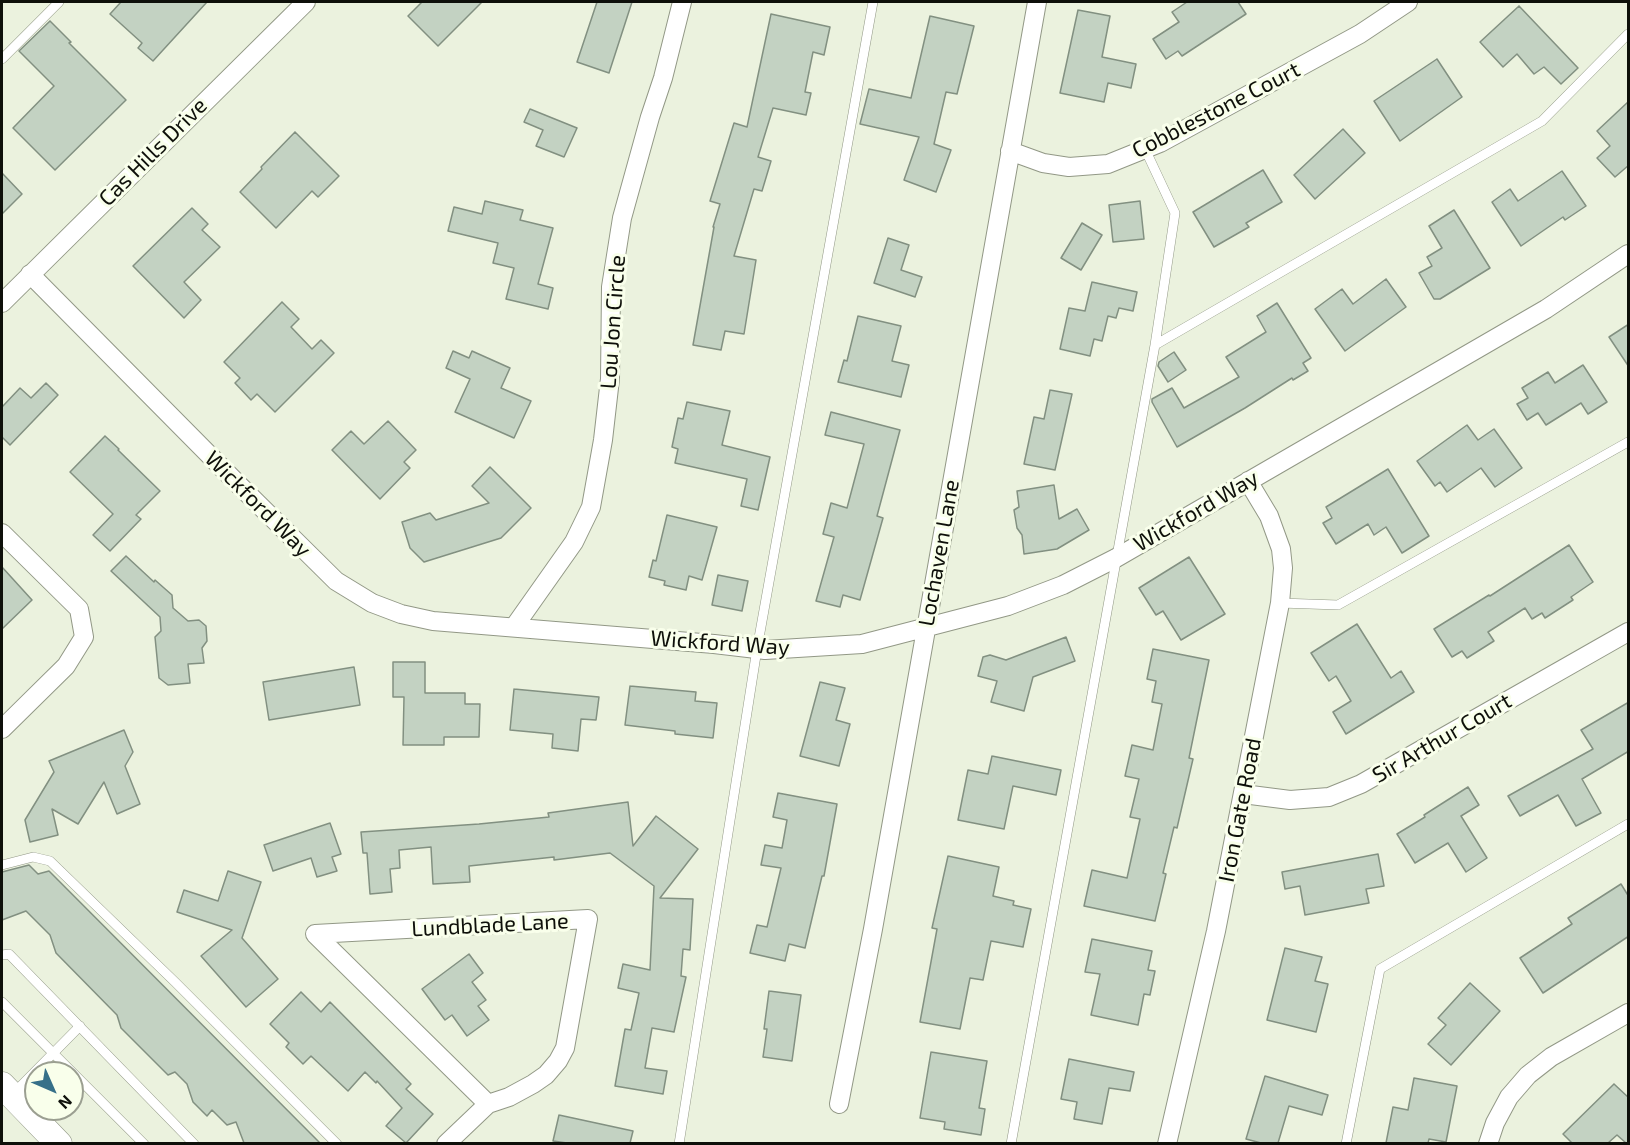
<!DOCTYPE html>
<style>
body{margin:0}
#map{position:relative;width:1630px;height:1145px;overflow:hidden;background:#ebf2de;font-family:"Exo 2",sans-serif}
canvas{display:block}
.frame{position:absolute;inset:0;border:3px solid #0e100a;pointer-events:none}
.north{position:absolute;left:24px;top:1061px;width:60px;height:60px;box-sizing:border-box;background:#f9ffeb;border:2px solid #9b9f91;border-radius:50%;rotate:135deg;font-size:16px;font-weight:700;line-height:24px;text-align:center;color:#0e100a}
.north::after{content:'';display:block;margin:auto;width:21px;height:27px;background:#367089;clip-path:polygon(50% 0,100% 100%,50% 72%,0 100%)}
</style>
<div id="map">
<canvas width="1630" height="1145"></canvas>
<div class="frame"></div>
<div class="north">N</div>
</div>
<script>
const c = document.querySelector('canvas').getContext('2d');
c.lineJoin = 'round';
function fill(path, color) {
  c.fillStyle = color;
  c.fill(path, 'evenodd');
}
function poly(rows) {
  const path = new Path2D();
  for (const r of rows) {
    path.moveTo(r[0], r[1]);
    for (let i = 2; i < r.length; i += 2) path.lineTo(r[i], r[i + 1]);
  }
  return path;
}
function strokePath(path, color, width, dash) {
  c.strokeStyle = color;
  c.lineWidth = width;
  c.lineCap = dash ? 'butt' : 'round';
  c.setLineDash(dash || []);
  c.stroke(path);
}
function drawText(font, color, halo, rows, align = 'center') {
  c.font = font + ' "Exo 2",sans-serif';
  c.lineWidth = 6;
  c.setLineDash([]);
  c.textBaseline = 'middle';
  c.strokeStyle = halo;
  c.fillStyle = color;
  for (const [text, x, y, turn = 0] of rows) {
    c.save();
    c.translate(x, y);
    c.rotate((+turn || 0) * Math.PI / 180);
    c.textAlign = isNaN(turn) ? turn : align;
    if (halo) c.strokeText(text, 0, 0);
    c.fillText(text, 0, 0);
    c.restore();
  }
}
const building = poly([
 [121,2,207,2,153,61,138,48,142,43,110,14,121,2],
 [422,2,482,2,438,46,408,16,422,2],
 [597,2,632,2,609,73,577,62,597,2],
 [1187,2,1238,2,1246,14,1182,56,1178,51,1166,59,1153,39,1179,22,1172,12,1187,2],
 [1519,6,1578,68,1561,84,1544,67,1534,74,1517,54,1503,67,1480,42,1519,6],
 [1078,10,1110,16,1102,57,1136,64,1131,88,1108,83,1104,102,1060,93,1078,10],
 [771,14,830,27,824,55,813,52,805,92,811,93,806,115,773,108,758,157,771,161,762,191,754,189,734,256,756,260,744,334,725,331,721,350,693,345,714,227,713,227,720,204,710,201,734,123,747,127,771,14],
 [930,16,974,26,957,94,946,92,934,144,951,150,936,192,904,180,919,137,860,124,869,89,911,98,930,16],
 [50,21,71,42,69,43,126,100,55,170,13,128,54,86,19,51,50,21],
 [1437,59,1462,97,1400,141,1374,101,1437,59],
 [1629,101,1629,165,1615,177,1597,158,1610,146,1597,131,1629,101],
 [530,109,577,128,564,157,536,146,543,130,524,122,530,109],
 [1343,129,1365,153,1315,199,1294,175,1343,129],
 [295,132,339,176,318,197,312,191,276,228,240,192,262,169,261,167,295,132],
 [1263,170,1282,202,1246,223,1249,227,1214,247,1193,212,1263,170],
 [1562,171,1586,206,1565,220,1563,217,1521,246,1492,202,1510,189,1518,201,1562,171],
 [2,173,22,194,2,214,2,173],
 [485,201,523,210,520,220,553,228,538,284,553,288,548,309,506,299,514,268,493,263,498,243,448,231,454,207,482,214,485,201],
 [1140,201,1144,239,1113,242,1109,205,1140,201],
 [192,208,208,224,202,230,220,247,184,282,201,300,184,318,133,266,192,208],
 [1454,210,1490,268,1440,299,1434,299,1419,273,1432,266,1427,257,1442,248,1429,226,1454,210],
 [1082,223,1102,235,1081,270,1061,258,1082,223],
 [888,238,909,245,901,270,922,277,915,297,874,283,888,238],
 [1386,279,1406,307,1345,351,1315,309,1342,289,1353,304,1386,279],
 [1092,282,1137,292,1133,311,1119,308,1116,318,1108,316,1102,341,1094,339,1090,356,1060,349,1069,308,1085,311,1092,282],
 [282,302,299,319,291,327,312,349,321,340,334,353,275,412,257,394,251,400,235,383,240,378,224,362,282,302],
 [1277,303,1311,358,1303,363,1308,371,1293,380,1292,378,1245,408,1177,447,1152,402,1152,399,1172,388,1184,408,1239,377,1226,357,1266,332,1257,316,1277,303],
 [858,316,901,326,892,361,909,365,901,397,838,382,844,360,847,361,858,316],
 [1629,324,1629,367,1609,337,1629,324],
 [453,351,469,358,472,351,510,368,501,388,531,401,514,438,455,412,470,379,446,368,453,351],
 [1174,352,1186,370,1168,382,1158,366,1159,362,1174,352],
 [1583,365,1607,402,1588,414,1581,403,1546,425,1538,413,1527,420,1517,404,1528,398,1522,388,1548,372,1555,383,1583,365],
 [46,383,58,395,10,445,2,437,2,407,20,388,31,398,46,383],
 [1050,390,1072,394,1055,470,1024,464,1034,417,1044,419,1050,390],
 [687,402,730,411,722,445,770,457,758,510,741,506,747,479,675,463,678,449,672,447,678,418,683,419,687,402],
 [831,412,900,430,877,516,883,518,860,600,843,595,840,607,816,601,834,537,823,534,831,503,847,508,864,444,825,435,831,412],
 [388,421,416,450,404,462,410,468,380,499,332,450,351,431,364,444,388,421],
 [1467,425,1478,440,1494,429,1522,468,1495,487,1481,468,1447,492,1440,482,1435,486,1417,461,1467,425],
 [105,436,119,449,118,450,160,491,136,515,141,519,110,551,93,535,113,514,70,472,105,436],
 [490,467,531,508,501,538,424,562,410,548,402,522,430,513,436,520,489,503,472,486,490,467],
 [1388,469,1429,536,1402,553,1386,527,1374,535,1368,524,1336,544,1323,523,1332,518,1326,507,1388,469],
 [1054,485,1059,519,1077,509,1089,530,1057,549,1024,554,1022,535,1017,528,1014,510,1019,507,1017,491,1054,485],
 [667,515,717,527,702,580,689,576,686,590,664,585,665,581,649,577,653,560,656,561,667,515],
 [1569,545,1593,582,1571,597,1573,600,1545,618,1542,613,1532,619,1525,608,1488,632,1494,641,1467,658,1462,651,1452,657,1434,629,1489,595,1490,596,1569,545],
 [126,556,154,582,155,580,172,595,173,608,188,621,199,620,206,626,207,641,202,648,204,663,188,664,190,683,168,685,159,678,155,637,161,631,160,617,111,571,126,556],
 [1189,557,1225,614,1181,640,1163,611,1156,615,1139,588,1189,557],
 [2,567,32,600,2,629,2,567],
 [718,575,748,581,742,611,712,605,718,575],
 [1357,624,1391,678,1401,671,1414,692,1346,734,1333,712,1351,701,1336,676,1329,681,1311,653,1357,624],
 [1066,637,1075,661,1033,677,1024,711,991,702,997,681,978,676,983,657,990,655,1006,660,1066,637],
 [1153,649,1209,660,1189,758,1193,759,1177,828,1174,827,1163,873,1166,874,1155,921,1084,906,1092,870,1127,878,1140,819,1130,817,1139,779,1125,776,1132,745,1153,750,1162,704,1152,702,1156,681,1147,679,1153,649],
 [393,662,425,662,425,693,465,693,465,704,480,704,479,737,444,737,444,745,403,745,404,697,393,697,393,662],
 [354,667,360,705,269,720,263,682,354,667],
 [820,682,845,688,836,720,850,724,839,766,800,756,820,682],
 [630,686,696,692,695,701,717,703,713,738,675,734,675,731,625,725,630,686],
 [514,689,599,697,596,720,581,719,578,751,552,748,553,734,510,730,514,689],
 [1629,702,1629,751,1582,779,1601,813,1576,826,1558,795,1520,816,1508,796,1593,749,1581,730,1629,702],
 [124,730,133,752,125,766,140,804,117,814,104,782,78,824,52,809,58,835,30,842,25,820,54,772,49,761,124,730],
 [992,756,1061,770,1056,795,1013,786,1004,829,958,820,968,770,988,774,992,756],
 [1468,787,1479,805,1461,816,1487,858,1466,872,1448,843,1415,863,1397,834,1425,817,1424,815,1468,787],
 [778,793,837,804,824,876,822,876,805,948,789,944,785,961,750,953,757,925,767,927,781,868,761,865,765,845,782,848,787,820,773,817,778,793],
 [628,802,633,846,656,816,698,849,660,898,693,899,690,950,683,949,681,976,686,977,674,1032,652,1028,645,1068,667,1071,663,1094,615,1086,625,1029,631,1030,639,993,618,988,623,964,650,970,654,886,610,853,554,860,554,857,469,866,470,882,433,884,431,847,399,850,400,868,390,869,392,892,370,894,367,853,363,853,361,832,479,824,549,817,548,813,628,802],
 [330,823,341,854,332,857,337,871,317,877,311,858,273,871,264,845,330,823],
 [1378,854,1384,886,1366,889,1369,903,1305,915,1300,886,1285,889,1282,872,1378,854],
 [948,856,999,867,993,896,1014,901,1013,905,1031,909,1023,947,991,941,983,980,970,978,960,1029,920,1022,937,929,932,928,948,856],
 [29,865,38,874,49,871,320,1143,244,1143,236,1122,227,1125,212,1110,207,1116,193,1102,187,1084,175,1072,168,1075,121,1028,117,1015,56,953,50,935,26,911,2,920,2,872,29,865],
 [228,871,261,882,242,938,278,979,246,1007,201,956,232,930,177,912,184,890,218,901,228,871],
 [1621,884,1629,897,1629,936,1543,993,1520,958,1572,924,1568,918,1621,884],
 [1092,939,1152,951,1148,970,1155,971,1150,995,1144,994,1138,1025,1091,1015,1100,974,1085,972,1092,939],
 [1285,948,1322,957,1315,981,1328,984,1316,1032,1267,1020,1285,948],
 [469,954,483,973,472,982,486,1000,478,1006,489,1020,467,1036,452,1015,445,1020,422,989,469,954],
 [1470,983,1500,1011,1451,1065,1428,1044,1446,1025,1438,1018,1470,983],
 [769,991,801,995,792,1061,763,1057,767,1029,764,1029,769,991],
 [301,992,321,1012,330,1002,411,1084,406,1089,433,1114,406,1143,386,1126,402,1108,377,1081,376,1083,365,1072,348,1091,311,1056,303,1064,286,1047,289,1043,270,1024,301,992],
 [931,1052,987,1061,979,1108,985,1109,981,1135,944,1129,945,1122,920,1118,931,1052],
 [1069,1059,1134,1072,1130,1091,1109,1088,1102,1124,1074,1119,1077,1102,1061,1099,1069,1059],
 [1265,1076,1328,1095,1322,1115,1289,1106,1278,1143,1261,1143,1246,1139,1265,1076],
 [1414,1078,1457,1086,1446,1142,1429,1139,1428,1143,1386,1143,1393,1107,1408,1110,1414,1078],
 [1614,1084,1629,1098,1629,1143,1626,1143,1617,1135,1608,1143,1572,1143,1563,1134,1614,1084],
 [559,1115,633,1131,630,1143,567,1143,553,1141,559,1115]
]);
const lane = poly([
 [2,59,59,2],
 [1155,345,1542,121,1628,34],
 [1280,603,1338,605,1628,442],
 [2,865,33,857,50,861,175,982,337,1144],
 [2,955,9,954,194,1144],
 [2,1002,144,1144],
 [12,1095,80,1026],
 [679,1144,757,649,873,2],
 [1011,1144,1155,345,1175,213,1145,149],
 [1346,1144,1380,969,1628,824]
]);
const street = poly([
 [1010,151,1043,163,1069,167,1108,164,1160,143,1360,34,1408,2],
 [30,274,240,486,336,581,372,603,401,614,433,621,714,644,765,650,862,644,1008,606,1063,585,1116,558,1546,309,1628,254],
 [2,303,306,2],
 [2,533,79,609,84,637,66,666,2,729],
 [514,627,574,542,591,507,603,440,610,379,611,287,622,218,650,117,663,78,682,2],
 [1243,794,1290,800,1329,797,1361,784,1628,632],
 [588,919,565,1048,558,1061,546,1075,533,1084,509,1097,488,1104,315,934,588,919],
 [839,1104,873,929,1037,2],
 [446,1144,488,1104],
 [1167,1144,1216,931,1280,603,1283,568,1281,549,1269,516,1248,481],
 [1488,1144,1495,1123,1509,1097,1528,1075,1551,1057,1628,1013]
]);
const secondary = poly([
 [2,1085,59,1144]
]);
const streetNames = [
 ["Cobblestone Court",1216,110,-27],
 ["Cas Hills Drive",153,152,-45],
 ["Lou Jon Circle",613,322,-86],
 ["Wickford Way",258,504,45],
 ["Wickford Way",1196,511,-30],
 ["Lochaven Lane",939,553,-80],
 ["Wickford Way",720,643,4],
 ["Sir Arthur Court",1442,738,-30],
 ["Iron Gate Road",1240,810,-79],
 ["Lundblade Lane",490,925,-3]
];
fill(building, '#c3d2c2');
strokePath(building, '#829081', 1.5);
strokePath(lane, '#929886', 10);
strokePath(street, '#929886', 20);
strokePath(secondary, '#929886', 27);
strokePath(lane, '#fff', 9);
strokePath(street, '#fff', 18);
strokePath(secondary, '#fff', 26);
drawText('22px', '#0e100a', '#f9ffeb', streetNames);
</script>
